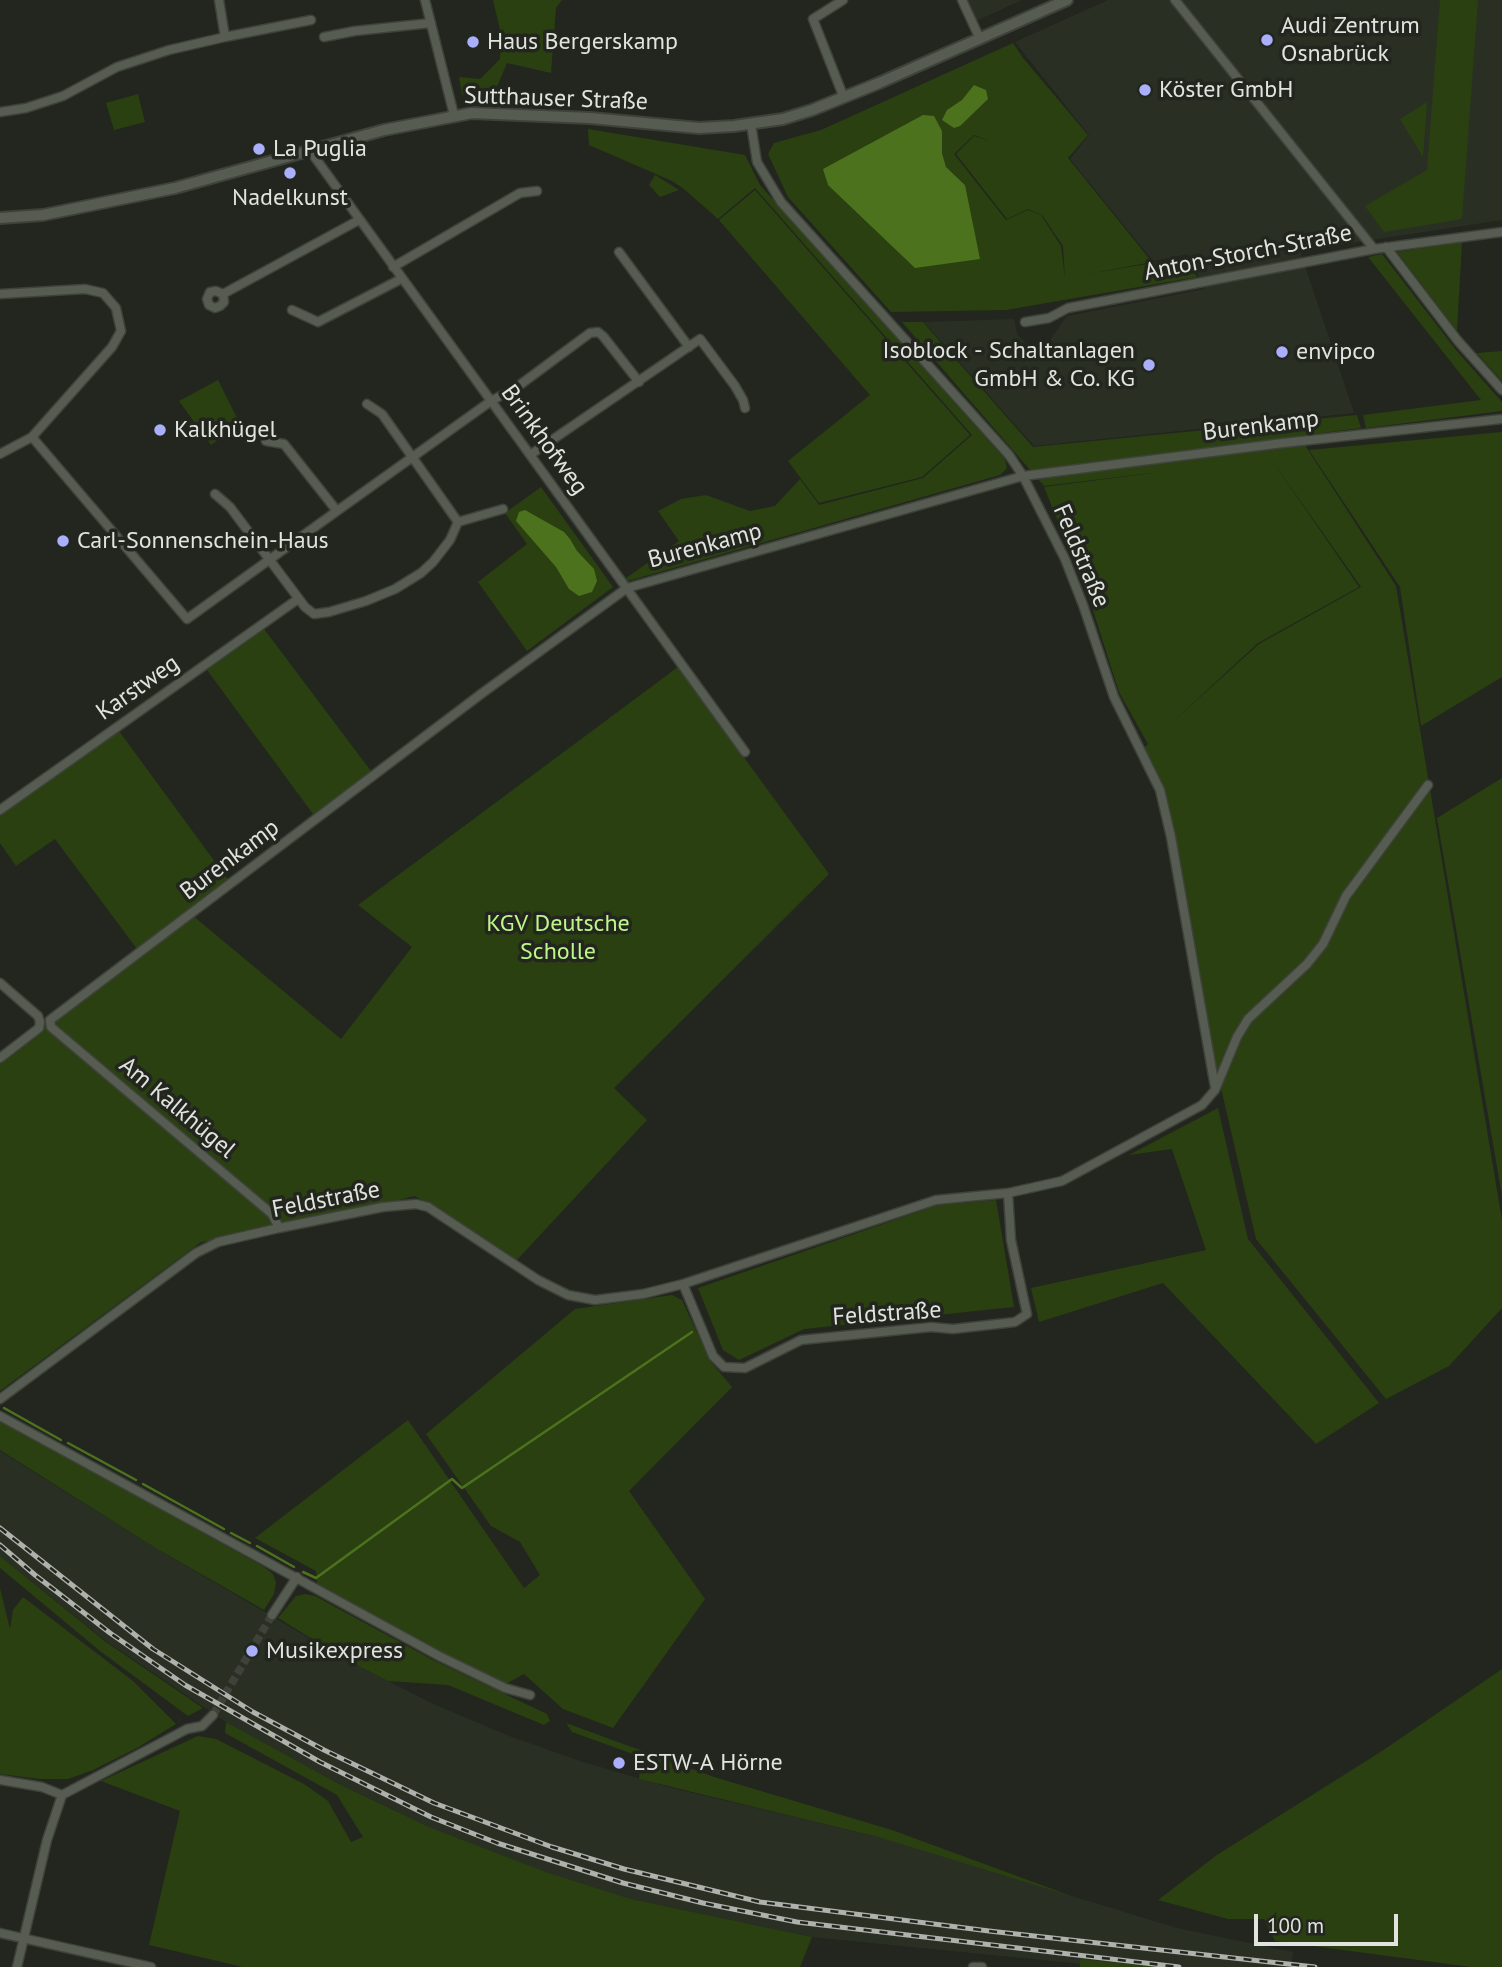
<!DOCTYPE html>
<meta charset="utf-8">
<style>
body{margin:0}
#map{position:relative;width:1502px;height:1967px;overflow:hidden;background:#22261e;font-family:"PT Sans",sans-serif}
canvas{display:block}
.scale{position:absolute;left:1254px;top:1914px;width:144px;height:32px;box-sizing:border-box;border:4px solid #e1e4de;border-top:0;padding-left:9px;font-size:21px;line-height:24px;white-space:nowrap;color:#e1e4de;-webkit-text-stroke:5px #22261e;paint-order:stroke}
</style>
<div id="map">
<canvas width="1502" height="1967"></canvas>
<div class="scale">100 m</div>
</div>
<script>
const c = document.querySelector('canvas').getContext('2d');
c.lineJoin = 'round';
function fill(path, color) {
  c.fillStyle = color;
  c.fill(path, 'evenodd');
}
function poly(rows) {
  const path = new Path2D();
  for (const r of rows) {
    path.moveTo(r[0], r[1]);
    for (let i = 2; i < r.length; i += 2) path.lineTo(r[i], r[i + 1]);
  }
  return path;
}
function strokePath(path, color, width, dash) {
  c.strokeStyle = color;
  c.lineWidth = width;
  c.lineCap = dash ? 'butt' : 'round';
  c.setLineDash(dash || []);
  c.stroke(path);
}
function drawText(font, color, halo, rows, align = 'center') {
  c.font = font + ' "PT Sans",sans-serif';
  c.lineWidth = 7;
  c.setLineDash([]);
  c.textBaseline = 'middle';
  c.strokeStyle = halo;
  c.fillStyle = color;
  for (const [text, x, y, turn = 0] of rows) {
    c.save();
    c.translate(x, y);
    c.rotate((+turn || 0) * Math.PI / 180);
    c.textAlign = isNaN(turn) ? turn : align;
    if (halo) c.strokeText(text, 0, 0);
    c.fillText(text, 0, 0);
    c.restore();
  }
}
const built = poly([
 [965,0,1022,0,976,21],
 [1108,0,1502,0,1502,220,1300,251,1354,413,1034,446,924,322,1014,319,1017,334,1028,346,1048,343,1067,316,1205,289,1188,254,1153,261,1070,159,1089,135,1015,42],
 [0,1451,154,1547,345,1659,433,1704,509,1736,580,1761,668,1787,878,1837,1177,1928,1293,1952,1291,1967,1112,1967,812,1937,631,1899,546,1872,429,1827,341,1785,226,1722,106,1641,0,1556]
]);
const green = poly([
 [493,0,562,0,556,8,551,73,507,63,491,101,462,95,459,77,480,79,500,59,501,34],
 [1440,0,1478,0,1462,219,1384,232,1365,206,1427,170],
 [1013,43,1023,58,1088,135,1068,158,1152,262,1088,274,1188,257,1197,277,1006,310,891,312,788,197,768,154,774,143,821,130],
 [942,131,942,153,946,167,965,185,828,185,824,169],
 [974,135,990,141,974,136,956,154,1007,219,1028,209,1042,215,1063,246,1065,278,1061,246,1041,215,1028,210,1006,220,954,154],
 [138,94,145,122,114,130,106,103],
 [1427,102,1423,157,1400,119],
 [588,129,745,155,760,185,1005,459,1007,468,1000,475,628,581,626,578,679,541,658,511,681,499,706,495,750,511,775,506,800,479,819,505,923,478,972,435,755,188,718,219,684,189,672,181,589,145],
 [655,175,679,190,660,197,649,185],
 [755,190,970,435,922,477,819,503,788,461,870,395,719,220],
 [1462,242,1457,331,1397,252],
 [1382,254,1456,350,1502,402,1502,411,1366,428,1363,415,1481,400,1368,257],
 [902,322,923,322,1033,447,1357,415,1361,428,1299,436,1396,586,1502,1220,1502,1308,1449,1366,1386,1399,1256,1239,1217,1071,1160,799,1141,751,1148,744,1119,692,1090,601,1044,487,1160,472,1044,486],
 [1271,459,1361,587,1259,644,1167,727,1258,643,1359,587],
 [1502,351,1502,381,1477,353],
 [218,380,240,424,211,445,179,401],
 [1502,432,1502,677,1421,726,1400,587,1309,450],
 [541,487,613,587,527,651,478,582,527,544,505,513],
 [264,629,374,775,192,915,341,1039,412,947,358,905,678,667,829,874,614,1088,647,1120,516,1261,415,1196,263,1232,201,1242,0,1391,0,1058,137,949,55,839,16,866,0,843,0,815,119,731,229,881,313,814,207,670],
 [1502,778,1502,1196,1437,818],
 [1218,1108,1248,1239,1379,1403,1316,1444,1163,1283,1039,1322,1031,1288,1206,1250,1172,1149,1129,1155],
 [996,1200,1014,1307,804,1329,739,1360,723,1350,698,1288,938,1205],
 [672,1295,682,1300,710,1361,732,1387,629,1491,705,1599,613,1728,563,1709,524,1674,506,1684,440,1653,317,1584,316,1571,255,1538,408,1420,524,1588,540,1575,520,1542,491,1526,426,1434,575,1309],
 [0,1420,264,1567,273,1574,276,1582,274,1594,264,1610,154,1547,0,1450],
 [0,1556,106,1642,203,1708,188,1716,100,1651,0,1568],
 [0,1588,10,1629,13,1610,23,1597,133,1681,176,1724,137,1748,93,1770,68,1779,40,1779,0,1774],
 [305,1594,315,1596,435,1661,547,1714,550,1721,544,1725,448,1685,388,1681,345,1659,278,1618,296,1596],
 [1502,1669,1502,1967,1471,1967,1275,1941,1264,1919,1228,1919,1158,1900,1217,1855,1382,1751],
 [226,1722,341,1785,429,1827,546,1872,631,1899,812,1937,800,1967,243,1967,149,1945,180,1811,101,1781,198,1736,216,1739,304,1784,328,1801,351,1842,363,1837,337,1795,225,1733],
 [566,1723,714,1777,892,1830,1074,1897,878,1837,639,1779,641,1757,572,1732],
 [1080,1959,1156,1967,1080,1967]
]);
const water = poly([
 [974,85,986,90,988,99,960,126,954,128,942,120,947,110,962,100],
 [923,115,934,116,942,131,942,153,946,167,965,185,980,259,915,268,828,185,823,169],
 [525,510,564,532,570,539,577,551,594,569,597,581,592,592,579,596,569,589,556,567,516,521,519,512]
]);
const stream = poly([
 [4,1408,61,1440],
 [68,1443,136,1480],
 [143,1484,224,1529],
 [231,1533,250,1543],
 [257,1546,294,1567],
 [303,1572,316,1578,452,1479,462,1488,692,1332]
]);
const minorTunnel = poly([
 [213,1715,272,1615]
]);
const minor = poly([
 [425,0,454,115],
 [843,0,813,19,844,98],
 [962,0,980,39],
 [1175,0,1374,249],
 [225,37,311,20],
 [324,37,355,31,431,23],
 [0,112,26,108,63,96,117,67,169,50,225,37,219,0],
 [751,124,757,162,781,202,1009,455,1023,476,1065,559,1083,605,1114,697,1160,790,1171,837,1215,1087],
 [311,152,745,752],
 [1386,247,1458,341,1502,390],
 [619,252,689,347],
 [393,267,520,193,537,191],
 [0,294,85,289,103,293,116,308,121,331,112,347,32,437,0,454],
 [223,294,224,302,220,306,215,308,209,305,207,299,210,292,216,291,223,294,359,220],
 [292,310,318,322,401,279],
 [1025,322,1049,318,1068,308,1374,249,1502,232],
 [367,404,382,414,458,522],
 [32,437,187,619,337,511,284,444,266,441],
 [530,455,700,339,735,386,743,400,745,408],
 [215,494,230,507,305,607,314,614,329,612,366,601,395,589,421,573,433,562,450,540,458,522,503,509],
 [337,511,491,401,517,387,590,333,598,332,603,336,639,382],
 [0,810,298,599],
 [0,983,38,1016,40,1022,39,1028,0,1058],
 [279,1228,272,1214,51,1027,50,1020,481,694,627,588,1023,476,1283,443,1502,419],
 [683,1284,713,1356,724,1367,745,1368,801,1340,931,1327,953,1329,1015,1322,1027,1314,1011,1240,1008,1193],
 [0,1399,196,1253,218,1242,279,1228,383,1207,416,1204,428,1207,538,1280,568,1295,595,1300,643,1294,683,1284,936,1200,1008,1193,1062,1181,1202,1105,1215,1090,1237,1037,1248,1019,1307,964,1323,944,1346,896,1428,785],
 [0,1416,439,1656,505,1688,530,1695],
 [272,1615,297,1577],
 [0,1780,42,1787,62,1795,187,1729,202,1726,213,1715],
 [0,1933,151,1967],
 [17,1967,47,1840,62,1795],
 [973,1967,982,1967]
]);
const tertiary = poly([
 [0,218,43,215,175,188,384,130,472,113,590,118,699,128,734,126,783,119,812,110,879,83,1067,0]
]);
const rail = poly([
 [0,1528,153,1649,253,1712,324,1750,434,1803,552,1847,624,1869,760,1902,989,1931,1315,1967],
 [0,1545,35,1575,110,1633,185,1685,320,1762,431,1817,497,1843,623,1883,703,1903,797,1922,1179,1967]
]);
const markers = [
 [1267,40,7,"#aaaffb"],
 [473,42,7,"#aaaffb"],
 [1145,90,7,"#aaaffb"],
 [259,149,7,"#aaaffb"],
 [290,173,7,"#aaaffb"],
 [1282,352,7,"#aaaffb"],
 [1149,365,7,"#aaaffb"],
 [160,430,7,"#aaaffb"],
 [63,541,7,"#aaaffb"],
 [252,1651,7,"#aaaffb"],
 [619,1763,7,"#aaaffb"]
];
const poiNames = [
 ["Audi Zentrum",1281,26],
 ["Osnabrück",1281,54],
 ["Haus Bergerskamp",487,42],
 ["Köster GmbH",1159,90],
 ["La Puglia",273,149],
 ["Nadelkunst",290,198,"center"],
 ["Isoblock - Schaltanlagen",1135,351,"right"],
 ["GmbH & Co. KG",1135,379,"right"],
 ["envipco",1296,352],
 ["Kalkhügel",174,430],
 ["Carl-Sonnenschein-Haus",77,541],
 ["Musikexpress",266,1651],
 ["ESTW-A Hörne",633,1763]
];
const streetNames = [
 ["Sutthauser Straße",556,99,2],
 ["Anton-Storch-Straße",1248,253,-11],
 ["Burenkamp",1261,426,-7],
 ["Brinkhofweg",544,440,54],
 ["Burenkamp",705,546,-15],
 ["Feldstraße",1081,556,67],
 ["Karstweg",138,688,-35],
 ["Burenkamp",230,860,-37],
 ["Am Kalkhügel",177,1108,40],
 ["Feldstraße",326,1200,-11],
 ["Feldstraße",887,1314,-4]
];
const parkNames = [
 ["KGV Deutsche",558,924],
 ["Scholle",558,952]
];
fill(built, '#293023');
fill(green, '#2a4011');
fill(water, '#4d721e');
strokePath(stream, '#4d721e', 2.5);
strokePath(minorTunnel, '#3f423b', 8, [8, 4]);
strokePath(minor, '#3e423b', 11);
strokePath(tertiary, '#3e423b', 14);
strokePath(minor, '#575c52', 8);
strokePath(tertiary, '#575c52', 10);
strokePath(rail, '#afb2ac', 5);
strokePath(rail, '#22261e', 2.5, [8]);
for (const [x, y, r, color] of markers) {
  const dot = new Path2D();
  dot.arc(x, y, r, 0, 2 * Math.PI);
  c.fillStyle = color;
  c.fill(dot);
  strokePath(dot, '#22261e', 2.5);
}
drawText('24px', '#e1e4de', '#22261e', poiNames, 'left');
drawText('24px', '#e1e4de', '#22261e', streetNames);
drawText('24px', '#bff688', '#22261e', parkNames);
</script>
